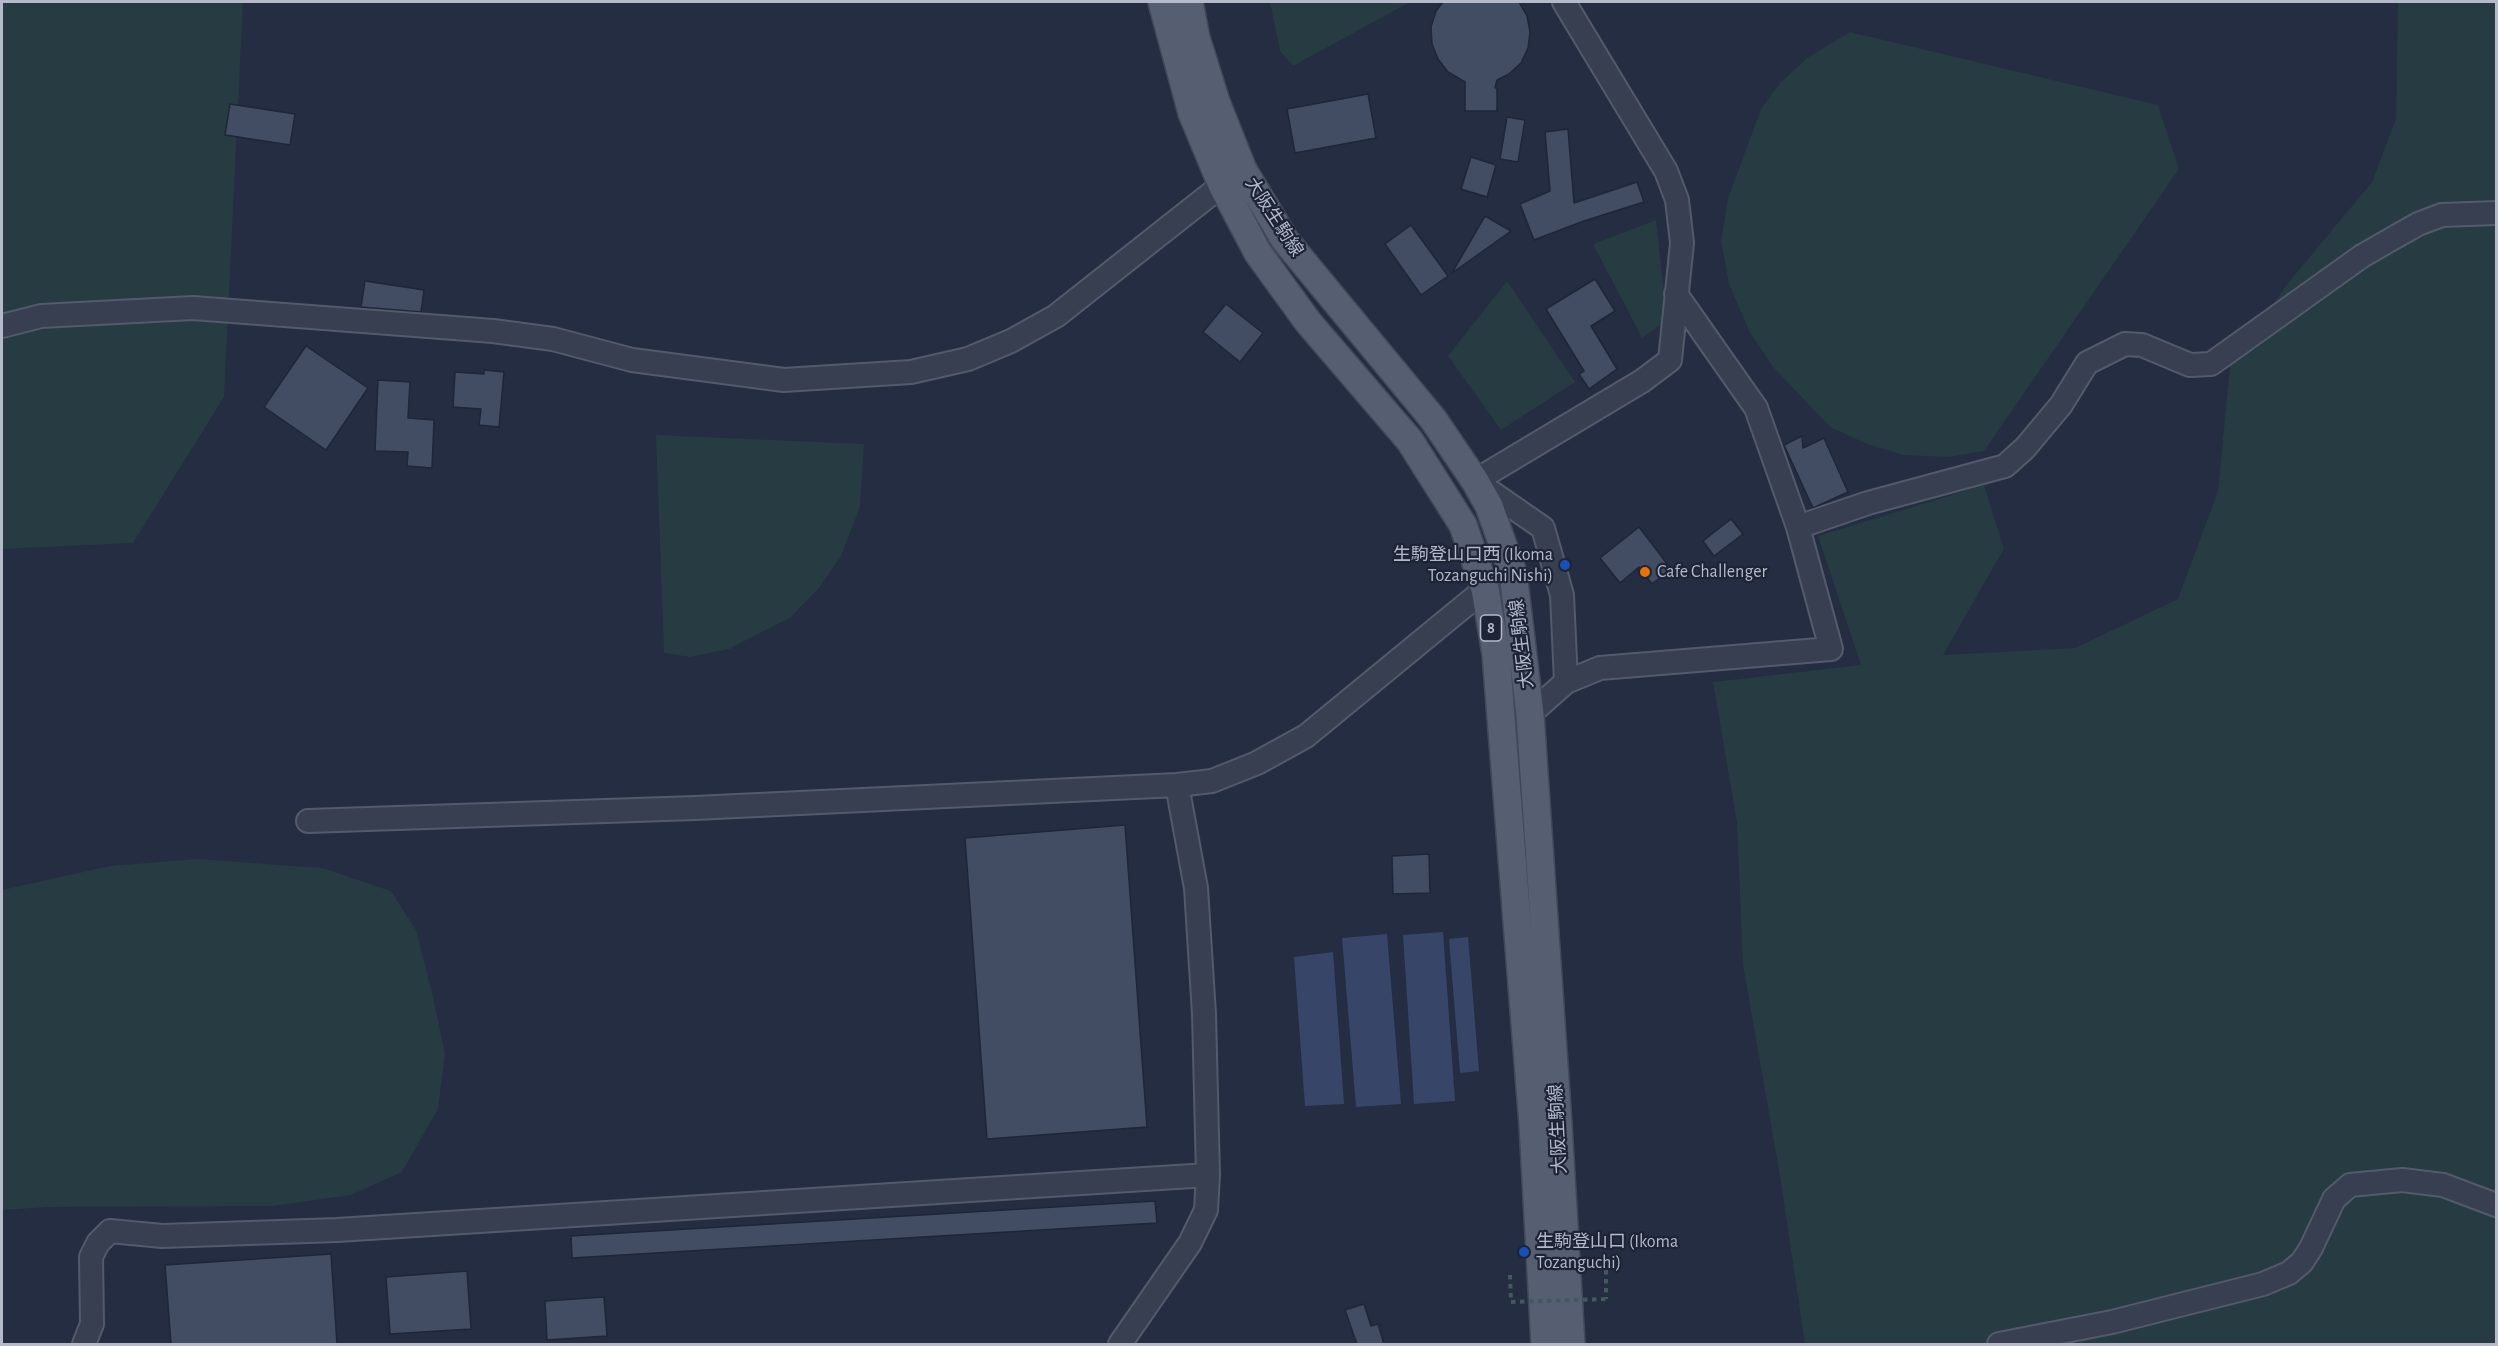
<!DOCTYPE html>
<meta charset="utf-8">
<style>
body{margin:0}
#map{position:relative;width:2498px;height:1346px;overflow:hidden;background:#242d41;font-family:"Alegreya Sans",sans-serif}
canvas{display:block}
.frame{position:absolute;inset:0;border:3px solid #b5bacb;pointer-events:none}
</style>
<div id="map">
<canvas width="2498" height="1346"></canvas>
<div class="frame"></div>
</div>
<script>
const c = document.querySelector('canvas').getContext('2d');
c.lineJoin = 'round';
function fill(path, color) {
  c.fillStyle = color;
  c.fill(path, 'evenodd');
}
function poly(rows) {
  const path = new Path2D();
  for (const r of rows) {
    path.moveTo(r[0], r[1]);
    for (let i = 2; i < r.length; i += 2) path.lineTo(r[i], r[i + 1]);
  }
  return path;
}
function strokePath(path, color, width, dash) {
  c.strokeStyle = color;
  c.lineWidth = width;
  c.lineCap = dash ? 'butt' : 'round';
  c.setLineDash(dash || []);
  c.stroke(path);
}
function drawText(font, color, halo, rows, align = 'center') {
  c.font = font + ' "Alegreya Sans","Noto Sans JP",sans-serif';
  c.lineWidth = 4.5;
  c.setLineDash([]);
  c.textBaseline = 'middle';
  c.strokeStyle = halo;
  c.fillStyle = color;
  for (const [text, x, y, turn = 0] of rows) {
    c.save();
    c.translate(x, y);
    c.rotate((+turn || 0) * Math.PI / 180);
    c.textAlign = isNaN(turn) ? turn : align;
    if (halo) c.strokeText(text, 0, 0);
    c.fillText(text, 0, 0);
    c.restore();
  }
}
const green = poly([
 [2,2,243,2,224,397,133,543,2,549],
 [1270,2,1410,2,1293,66,1280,51],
 [2398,2,2496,2,2496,1344,1805,1344,1780,1176,1743,965,1737,823,1713,682,1861,665,1818,536,1984,485,2004,549,1943,655,2075,648,2178,599,2218,491,2230,366,2288,283,2372,182,2396,119],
 [1850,32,2158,105,2179,169,1984,451,1948,457,1903,455,1867,444,1830,427,1774,368,1750,333,1729,284,1721,241,1728,198,1761,109,1780,83,1807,58],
 [1656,220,1667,320,1642,338,1593,244],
 [1507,281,1575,382,1501,430,1448,356],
 [656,435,864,444,860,507,841,556,819,588,791,617,729,649,690,657,664,653],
 [196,859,323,868,391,891,416,930,433,997,445,1053,438,1109,402,1172,351,1195,273,1206,49,1207,2,1210,2,890,110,866]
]);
const water = poly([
 [1443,932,1455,1101,1414,1104,1403,935],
 [1387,934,1401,1104,1356,1107,1342,938],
 [1468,937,1479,1071,1460,1073,1449,939],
 [1333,952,1344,1104,1305,1106,1294,957]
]);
const building = poly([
 [1443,2,1519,2,1527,16,1530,32,1528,48,1521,63,1509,74,1497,80,1495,88,1497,88,1497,111,1465,111,1465,82,1448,72,1438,59,1432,44,1431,27,1436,11,1443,2],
 [1368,94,1376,138,1295,153,1287,109,1368,94],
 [230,104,295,114,290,145,225,135,230,104],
 [1507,117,1525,120,1518,162,1500,159,1507,117],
 [1568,129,1574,203,1637,182,1644,202,1584,221,1534,240,1520,204,1550,191,1545,132,1568,129],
 [1471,157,1496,165,1487,197,1461,189,1471,157],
 [1485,216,1511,231,1452,273,1485,216],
 [1411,225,1448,276,1421,295,1385,244,1411,225],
 [1595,279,1615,311,1591,326,1617,369,1589,389,1579,374,1584,371,1546,309,1595,279],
 [365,281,424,290,421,312,361,307,365,281],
 [1226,304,1263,333,1240,362,1203,332,1226,304],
 [306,346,368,388,326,450,264,407,306,346],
 [484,370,504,372,499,427,479,425,481,409,453,407,455,372,484,374,484,370],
 [378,380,410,382,408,418,434,420,432,468,407,466,408,452,375,451,378,380],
 [1802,436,1803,448,1824,438,1848,492,1813,508,1784,445,1802,436],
 [1731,519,1743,534,1714,556,1703,541,1731,519],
 [1639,527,1671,569,1652,584,1639,567,1620,583,1600,558,1639,527],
 [1125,825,1147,1127,987,1139,965,838,1125,825],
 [1429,854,1430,893,1393,894,1392,856,1429,854],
 [1155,1201,1157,1223,572,1258,571,1236,1155,1201],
 [331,1254,337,1344,171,1344,165,1265,331,1254],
 [467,1271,471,1329,390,1334,386,1277,467,1271],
 [604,1297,607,1336,547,1340,545,1301,604,1297],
 [1364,1304,1371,1326,1378,1324,1384,1344,1357,1344,1345,1310,1364,1304]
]);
const path = poly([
 [1606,1270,1606,1299],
 [1510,1275,1511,1302]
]);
const minor = poly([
 [1564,2,1666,171,1677,200,1682,243,1670,360,1642,381,1475,481,1543,528,1562,595,1566,682],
 [2,326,41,316,193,308,493,331,553,339,632,360,784,380,911,372,968,359,1011,341,1056,316,1222,185],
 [1798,527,1868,503,2005,466,2025,448,2061,405,2087,363,2125,344,2142,345,2190,365,2211,364,2362,256,2418,224,2442,215,2496,213],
 [1530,714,1566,682,1600,668,1831,649,1798,527,1756,408,1676,294],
 [308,821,695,808,1177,785,1212,781,1257,763,1306,736,1485,589],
 [84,1344,92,1324,91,1257,98,1243,110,1231,162,1236,337,1230,1208,1175],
 [1120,1344,1190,1243,1206,1210,1208,1175,1204,1014,1196,888,1177,785],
 [1999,1344,2112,1322,2263,1284,2289,1273,2302,1262,2311,1248,2334,1199,2350,1185,2402,1180,2443,1185,2496,1205]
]);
const major = poly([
 [1162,2,1192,113,1222,185,1258,253,1308,322,1410,441,1463,525,1485,589,1496,654,1533,1125,1545,1344],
 [1189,2,1196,38,1216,102,1243,170,1285,240,1433,419,1475,481,1489,506,1513,573,1530,714,1558,1124,1571,1344]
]);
const pathBridge = poly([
 [1511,1302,1606,1299]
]);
const markers = [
 [1565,565,6,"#1a4fb4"],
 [1645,572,6,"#e8710a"],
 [1524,1252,6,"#1a4fb4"]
];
const shields = [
 [1491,628,21]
];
const shieldNames = [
 ["8",1491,628]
];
const streetNames = [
 ["大阪生駒線",1274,217,57],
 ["大阪生駒線",1522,644,-97],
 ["大阪生駒線",1558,1129,-93]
];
const poiNames = [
 ["生駒登山口西 (Ikoma",1553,555,"right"],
 ["Tozanguchi Nishi)",1553,576,"right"],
 ["Cafe Challenger",1657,572],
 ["生駒登山口 (Ikoma",1536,1242],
 ["Tozanguchi)",1536,1263]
];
fill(green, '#263b42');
fill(water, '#374569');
fill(building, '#424c63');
strokePath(building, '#1f2638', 1.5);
strokePath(minor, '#535a6b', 26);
strokePath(major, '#42485a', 30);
strokePath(path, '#44585f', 4, [4.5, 4.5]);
strokePath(minor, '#383f51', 22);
strokePath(major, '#565e71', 27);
strokePath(pathBridge, '#44585f', 4, [4.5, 4.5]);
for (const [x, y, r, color] of markers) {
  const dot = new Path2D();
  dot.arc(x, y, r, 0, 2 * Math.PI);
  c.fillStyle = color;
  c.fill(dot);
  strokePath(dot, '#1d2436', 2);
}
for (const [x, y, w] of shields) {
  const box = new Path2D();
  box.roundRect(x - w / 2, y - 13, w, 26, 4.5);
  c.fillStyle = '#1d2436';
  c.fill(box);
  strokePath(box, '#b5bacb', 1.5);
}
drawText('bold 16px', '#b5bacb', null, shieldNames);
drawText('18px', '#b5bacb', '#1d2436', streetNames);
drawText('18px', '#b5bacb', '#1d2436', poiNames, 'left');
</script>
